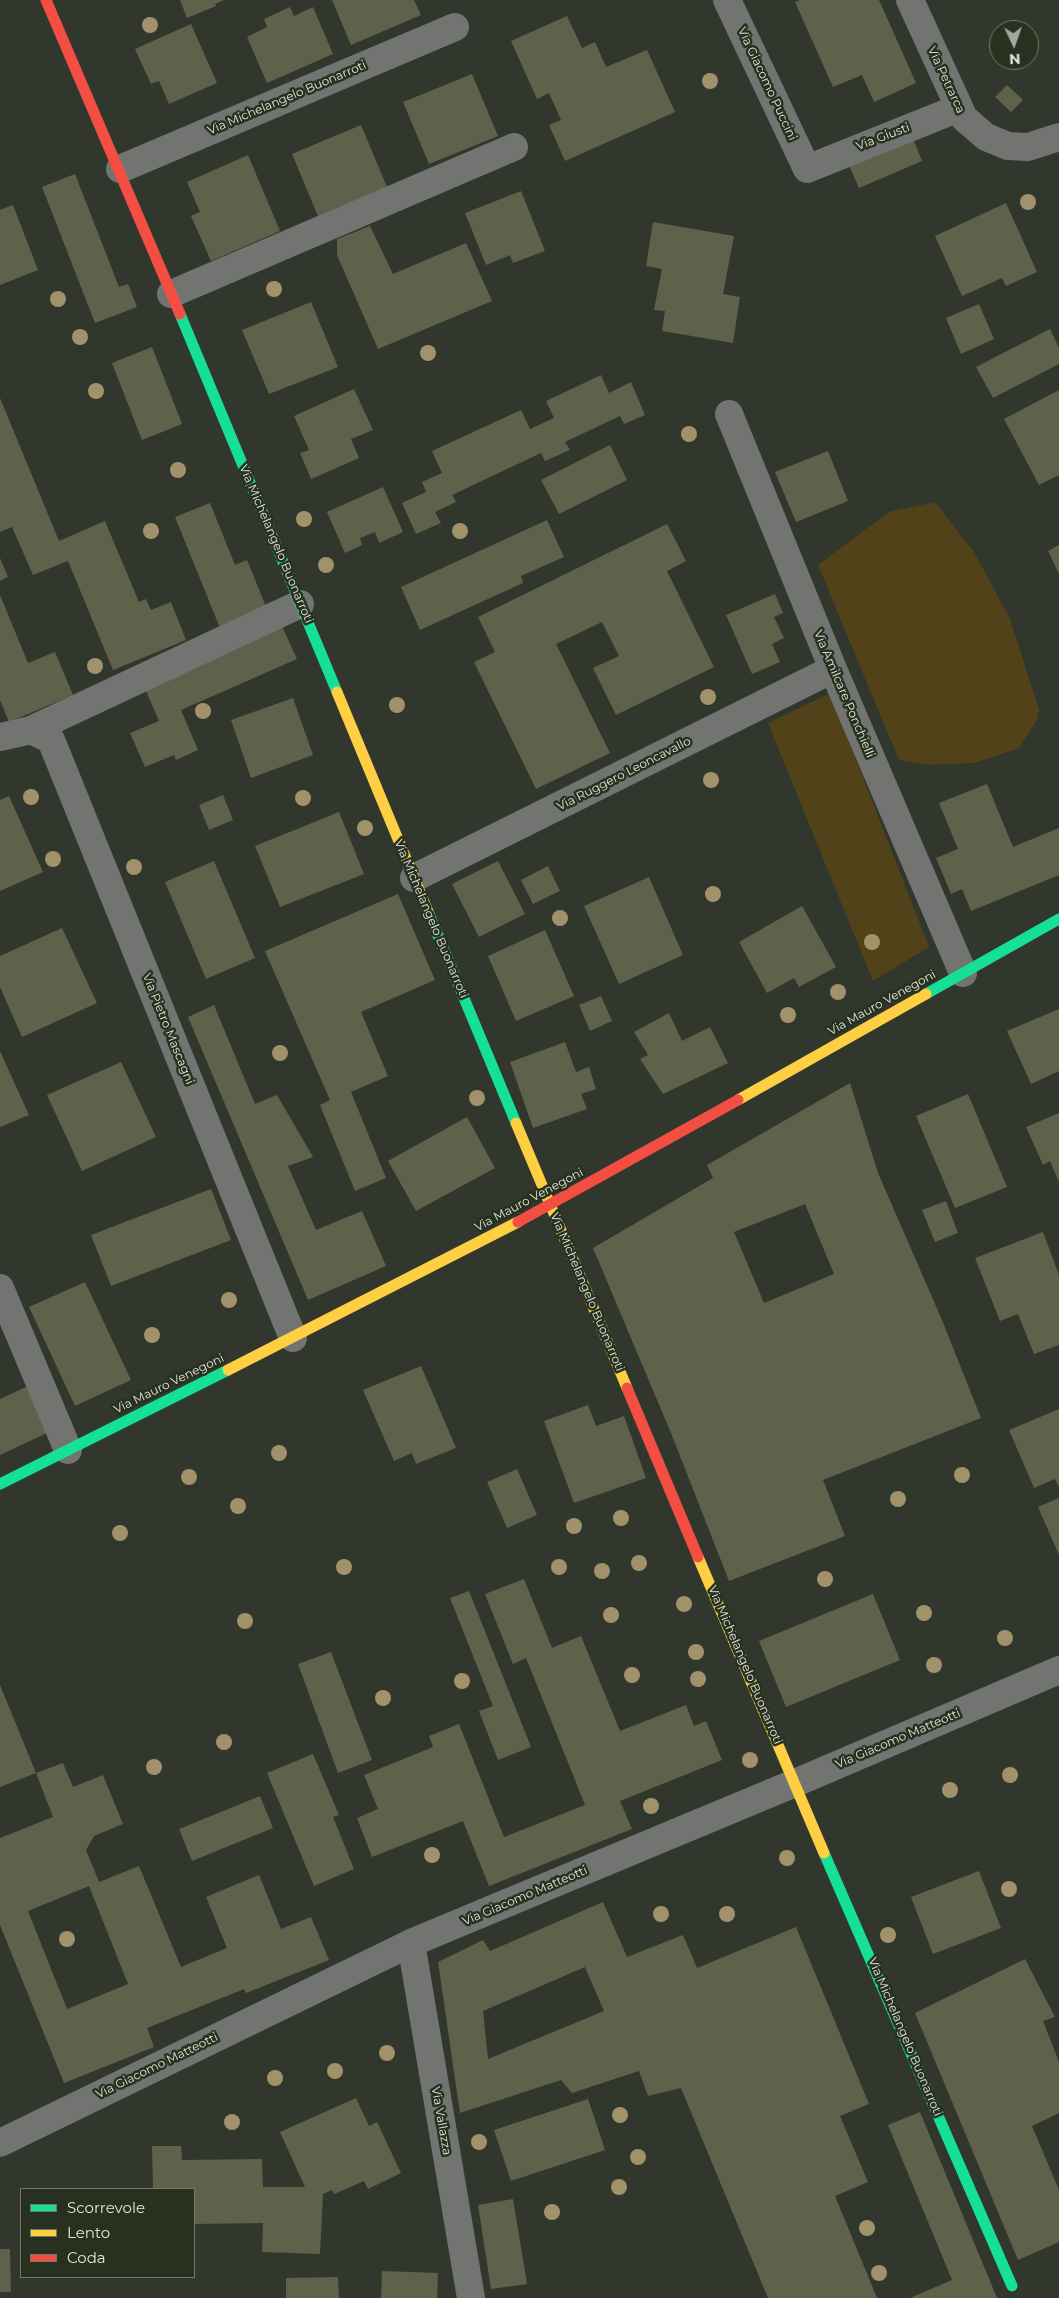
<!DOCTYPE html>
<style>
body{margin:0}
#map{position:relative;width:1059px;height:2298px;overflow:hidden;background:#32372d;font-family:Montserrat,sans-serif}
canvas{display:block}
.legend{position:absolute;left:20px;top:2188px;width:175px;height:90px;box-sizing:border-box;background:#28311f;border:1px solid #72796a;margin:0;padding:6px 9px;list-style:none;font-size:15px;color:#e0e6db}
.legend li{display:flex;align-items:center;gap:10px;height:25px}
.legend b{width:25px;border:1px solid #72796a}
.north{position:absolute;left:989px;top:20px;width:50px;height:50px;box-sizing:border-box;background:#28311f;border:1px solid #72796a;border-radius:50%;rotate:177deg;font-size:14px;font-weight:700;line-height:20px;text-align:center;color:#e0e6db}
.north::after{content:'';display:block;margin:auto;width:18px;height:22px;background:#a3a99e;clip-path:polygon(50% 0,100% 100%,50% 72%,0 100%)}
</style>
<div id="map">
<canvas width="1059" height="2298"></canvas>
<ul class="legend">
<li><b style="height:6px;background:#16e098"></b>Scorrevole</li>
<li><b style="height:6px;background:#ffcf43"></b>Lento</li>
<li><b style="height:6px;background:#f24e42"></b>Coda</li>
</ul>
<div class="north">N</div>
</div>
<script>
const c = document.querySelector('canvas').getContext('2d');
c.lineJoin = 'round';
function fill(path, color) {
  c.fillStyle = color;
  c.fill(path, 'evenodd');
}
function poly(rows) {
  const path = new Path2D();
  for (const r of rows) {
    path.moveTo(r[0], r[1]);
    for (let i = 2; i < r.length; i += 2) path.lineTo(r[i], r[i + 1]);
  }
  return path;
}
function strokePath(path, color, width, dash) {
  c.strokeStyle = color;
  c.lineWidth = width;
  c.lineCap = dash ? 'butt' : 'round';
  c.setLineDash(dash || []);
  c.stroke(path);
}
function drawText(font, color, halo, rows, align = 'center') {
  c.font = font + ' Montserrat,sans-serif';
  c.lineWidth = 5;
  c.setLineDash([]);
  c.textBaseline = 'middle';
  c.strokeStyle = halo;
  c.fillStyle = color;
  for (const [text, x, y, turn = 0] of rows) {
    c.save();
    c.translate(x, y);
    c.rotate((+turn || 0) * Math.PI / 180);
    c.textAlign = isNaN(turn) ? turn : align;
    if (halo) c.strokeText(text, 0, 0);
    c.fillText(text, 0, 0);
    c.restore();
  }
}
const green = poly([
 [935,502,974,552,1010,619,1039,710,1037,720,1019,748,974,763,927,765,899,760,818,565,889,512],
 [830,693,929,947,873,981,768,723]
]);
const building = poly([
 [180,0,224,0,215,4,216,6,187,18],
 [332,0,414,0,421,15,351,45],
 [800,0,879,0,916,83,874,102,862,75,833,87,795,2],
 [290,7,294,16,313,7,333,54,267,83,247,37,267,27,264,19],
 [567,16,582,48,595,42,606,67,647,50,675,112,565,161,549,125,561,120,549,93,537,99,511,41],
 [191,24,217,83,169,104,159,81,151,84,135,49],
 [472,74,498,136,429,164,403,102],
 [1007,85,1023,100,1011,112,995,97],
 [361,125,387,187,318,216,292,154],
 [912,136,922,161,859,188,848,163],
 [248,155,280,231,211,261,191,216,200,212,187,182],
 [75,174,119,287,128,284,137,307,95,323,42,187],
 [521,191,545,251,513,263,510,255,486,265,465,213],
 [1006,203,1037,272,1006,286,1002,278,962,296,935,236],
 [13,205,38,270,0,285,0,210],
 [653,222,734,236,723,294,740,297,733,343,662,331,665,311,654,310,662,269,646,266],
 [370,226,393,274,466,243,492,301,378,349,337,255,337,239],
 [311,302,338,367,269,394,242,330],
 [979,304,994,339,961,354,946,318],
 [1050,329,1059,348,1059,364,993,398,976,367],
 [152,347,182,424,142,440,112,363],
 [601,375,609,393,631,382,645,415,624,424,620,416,565,442,570,450,545,461,541,453,452,495,456,502,435,512,441,523,416,534,402,503,426,492,422,482,442,473,432,451,521,410,530,429,554,418,546,401],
 [354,389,373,430,351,439,359,458,311,479,300,453,309,450,294,416],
 [1059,390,1059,475,1039,485,1004,419],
 [0,398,59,541,105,521,139,602,146,599,151,610,171,602,186,640,113,670,68,561,33,575,12,527,0,532],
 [610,445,627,480,559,514,541,480],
 [828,451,848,501,796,522,775,472],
 [383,487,403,532,379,543,375,532,360,538,362,545,345,553,327,512],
 [210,503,235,565,247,560,267,609,220,628,175,517],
 [547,520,564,557,521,576,523,583,420,630,401,587],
 [667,524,686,561,667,571,714,667,616,715,593,668,619,656,602,622,556,644,610,753,536,789,474,662,495,652,478,617],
 [1059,545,1059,574,1048,551],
 [0,558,8,577,0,581],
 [775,594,783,613,774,617,784,638,772,644,780,662,752,674,726,615],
 [0,595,28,663,55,652,73,695,9,722,0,700],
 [281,624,297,659,181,710,198,750,176,760,174,755,145,767,130,733,159,721,143,684],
 [293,698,313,755,251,778,231,720],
 [987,784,1013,847,1059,828,1059,875,971,911,962,889,951,894,936,858,958,849,939,803],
 [223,795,233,820,209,830,199,805],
 [9,796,43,872,0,891,0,800],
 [339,812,364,874,280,907,255,846],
 [214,861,255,958,206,979,165,882],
 [498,861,525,914,479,937,452,884],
 [548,866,560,891,533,904,521,880],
 [649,877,683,955,619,984,584,906],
 [398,894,435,980,361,1012,388,1076,351,1092,386,1178,355,1191,320,1105,330,1100,265,951],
 [802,906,836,967,799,987,794,978,767,993,739,942],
 [62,928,97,1003,22,1037,0,987,0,956],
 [545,930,574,996,516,1021,488,956],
 [601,996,612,1021,590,1031,579,1005],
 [214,1005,255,1104,277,1095,313,1157,288,1166,316,1230,362,1211,386,1266,308,1300,188,1017],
 [1059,1009,1059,1071,1031,1084,1007,1031],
 [669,1013,682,1041,710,1027,728,1063,663,1094,640,1059,648,1055,634,1032],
 [565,1042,576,1072,589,1067,596,1089,581,1094,587,1109,533,1128,510,1062],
 [0,1051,29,1115,0,1127],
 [121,1062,156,1137,82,1171,47,1095],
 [850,1083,878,1173,942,1320,981,1418,823,1480,845,1536,729,1581,671,1433,593,1248,713,1178,707,1165],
 [805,1204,834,1274,764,1303,734,1232],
 [968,1094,1007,1187,955,1208,916,1116],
 [1059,1113,1059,1182,1050,1161,1043,1165,1026,1127],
 [467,1117,495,1168,416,1211,388,1161],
 [211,1189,231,1240,111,1286,91,1235],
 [946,1201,958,1233,935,1242,922,1210],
 [1043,1232,1059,1275,1059,1345,1034,1354,1018,1314,1000,1321,975,1258],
 [85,1282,131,1380,75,1406,29,1307],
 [421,1366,456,1448,416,1464,412,1453,394,1461,363,1390],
 [28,1386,49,1432,0,1455,0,1399],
 [588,1405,596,1426,624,1416,646,1478,574,1503,544,1421],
 [1059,1409,1059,1487,1055,1479,1034,1488,1009,1430],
 [517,1469,537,1515,507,1528,487,1482],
 [1059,1498,1059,1555,1038,1507],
 [524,1579,552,1648,581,1636,620,1731,686,1705,694,1726,706,1721,722,1760,620,1801,632,1829,489,1886,463,1821,372,1857,357,1818,378,1809,364,1775,433,1747,429,1736,459,1724,504,1837,585,1805,526,1658,513,1664,485,1594],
 [469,1591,531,1747,498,1760,479,1711,493,1706,450,1598],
 [873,1594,900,1660,786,1707,759,1641],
 [331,1652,372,1760,338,1773,298,1664],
 [0,1685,36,1773,0,1787],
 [313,1754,339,1815,333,1817,354,1869,314,1886,267,1773],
 [63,1763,73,1787,103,1775,123,1824,94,1836,86,1850,99,1882,139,1866,181,1967,227,1948,206,1897,259,1875,281,1929,311,1917,329,1960,246,1993,244,1989,147,2028,154,2047,64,2083,0,1925,0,1838,53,1817,36,1773],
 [89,1886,128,1984,67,2009,28,1911],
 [260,1796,273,1828,192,1861,179,1829],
 [979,1871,1001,1928,933,1954,911,1897],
 [603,1902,627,1957,683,1935,697,1968,796,1927,869,2104,840,2116,868,2182,835,2196,877,2298,768,2298,681,2088,648,2096,639,2071,572,2093,561,2080,460,2113,438,1962,483,1940,490,1951],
 [585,1967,604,2011,488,2059,483,2011],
 [1025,1959,1055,2017,1043,2021,1059,2062,1059,2113,1032,2126,1059,2190,1059,2242,1018,2260,915,2013],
 [356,2098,369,2126,377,2122,401,2173,368,2189,364,2181,334,2194,332,2190,323,2194,320,2254,262,2252,263,2223,194,2224,194,2189,153,2189,152,2146,181,2146,182,2160,262,2159,263,2187,305,2187,280,2132],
 [588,2099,605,2150,511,2181,494,2130],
 [920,2112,997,2298,910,2298,952,2280,888,2125],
 [513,2199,527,2284,491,2289,478,2205],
 [0,2249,10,2249,11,2292,0,2292],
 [382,2271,438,2273,437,2298,381,2298],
 [338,2277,339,2298,286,2298,286,2278]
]);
const street = poly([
 [727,0,807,169,959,108],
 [910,0,964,118,986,137,1008,146,1028,147,1059,137],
 [120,169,455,27],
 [171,294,514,147],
 [729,414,833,669,963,973],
 [31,730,300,604],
 [0,737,31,730,51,740,293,1338],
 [414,878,833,669],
 [0,1288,68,1450],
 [411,1943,471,2298],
 [0,2143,411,1943,795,1783,1059,1670]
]);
const fast = poly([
 [180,314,337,692],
 [429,914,516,1123],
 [926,994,1059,919],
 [0,1484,228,1370],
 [824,1853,1012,2286]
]);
const slow = poly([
 [337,692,429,914],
 [738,1100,926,994],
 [516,1123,627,1388],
 [228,1370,518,1222],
 [698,1557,824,1853]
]);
const jam = poly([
 [46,0,180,314],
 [518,1222,738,1100],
 [627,1388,698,1557]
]);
const trees = [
 [150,25],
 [710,81],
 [1028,202],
 [274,289],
 [58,299],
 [80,337],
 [428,353],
 [96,391],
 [689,434],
 [178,470],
 [304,519],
 [151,531],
 [460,531],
 [326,565],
 [95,666],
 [708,697],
 [397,705],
 [203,711],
 [711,780],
 [31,797],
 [303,798],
 [365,828],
 [53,859],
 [134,867],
 [713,894],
 [560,918],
 [872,942],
 [838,992],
 [788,1015],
 [280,1053],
 [477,1098],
 [229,1300],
 [152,1335],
 [279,1453],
 [962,1475],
 [189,1477],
 [898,1499],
 [238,1506],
 [621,1518],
 [574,1526],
 [120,1533],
 [639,1563],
 [344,1567],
 [559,1567],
 [602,1571],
 [825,1579],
 [684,1604],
 [924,1613],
 [611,1615],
 [245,1621],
 [1005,1638],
 [696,1652],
 [934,1665],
 [632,1675],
 [698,1679],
 [462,1681],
 [383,1698],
 [224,1742],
 [750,1760],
 [154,1767],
 [1010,1775],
 [950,1790],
 [651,1806],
 [432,1855],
 [787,1858],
 [1009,1889],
 [661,1914],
 [727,1914],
 [888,1935],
 [67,1939],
 [387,2053],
 [335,2071],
 [275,2078],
 [620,2115],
 [232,2122],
 [479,2142],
 [638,2157],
 [619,2187],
 [552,2212],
 [867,2228],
 [879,2273]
];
const streetNames = [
 ["Via Petrarca",946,80,65],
 ["Via Giacomo Puccini",767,84,65],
 ["Via Michelangelo Buonarroti",287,98,-23],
 ["Via Giusti",883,137,-21],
 ["Via Michelangelo Buonarroti",276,544,67],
 ["Via Amilcare Ponchielli",844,694,67],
 ["Via Ruggero Leoncavallo",624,774,-27],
 ["Via Michelangelo Buonarroti",431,919,67],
 ["Via Mauro Venegoni",882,1003,-29],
 ["Via Pietro Mascagni",168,1029,68],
 ["Via Mauro Venegoni",529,1200,-28],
 ["Via Michelangelo Buonarroti",587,1292,67],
 ["Via Mauro Venegoni",169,1384,-26],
 ["Via Michelangelo Buonarroti",745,1665,67],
 ["Via Giacomo Matteotti",898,1739,-23],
 ["Via Giacomo Matteotti",525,1896,-23],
 ["Via Michelangelo Buonarroti",905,2037,67],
 ["Via Giacomo Matteotti",157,2066,-26],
 ["Via Vallazza",441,2121,80]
];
fill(green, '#52421a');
fill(building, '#60614b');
strokePath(street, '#717471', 28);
strokePath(fast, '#16e098', 11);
strokePath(slow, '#ffcf43', 11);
strokePath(jam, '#f24e42', 11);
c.fillStyle = '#a1926b';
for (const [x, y] of trees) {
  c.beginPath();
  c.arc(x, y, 8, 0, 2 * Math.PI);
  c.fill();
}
drawText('12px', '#e0e6db', '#28311f', streetNames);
</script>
